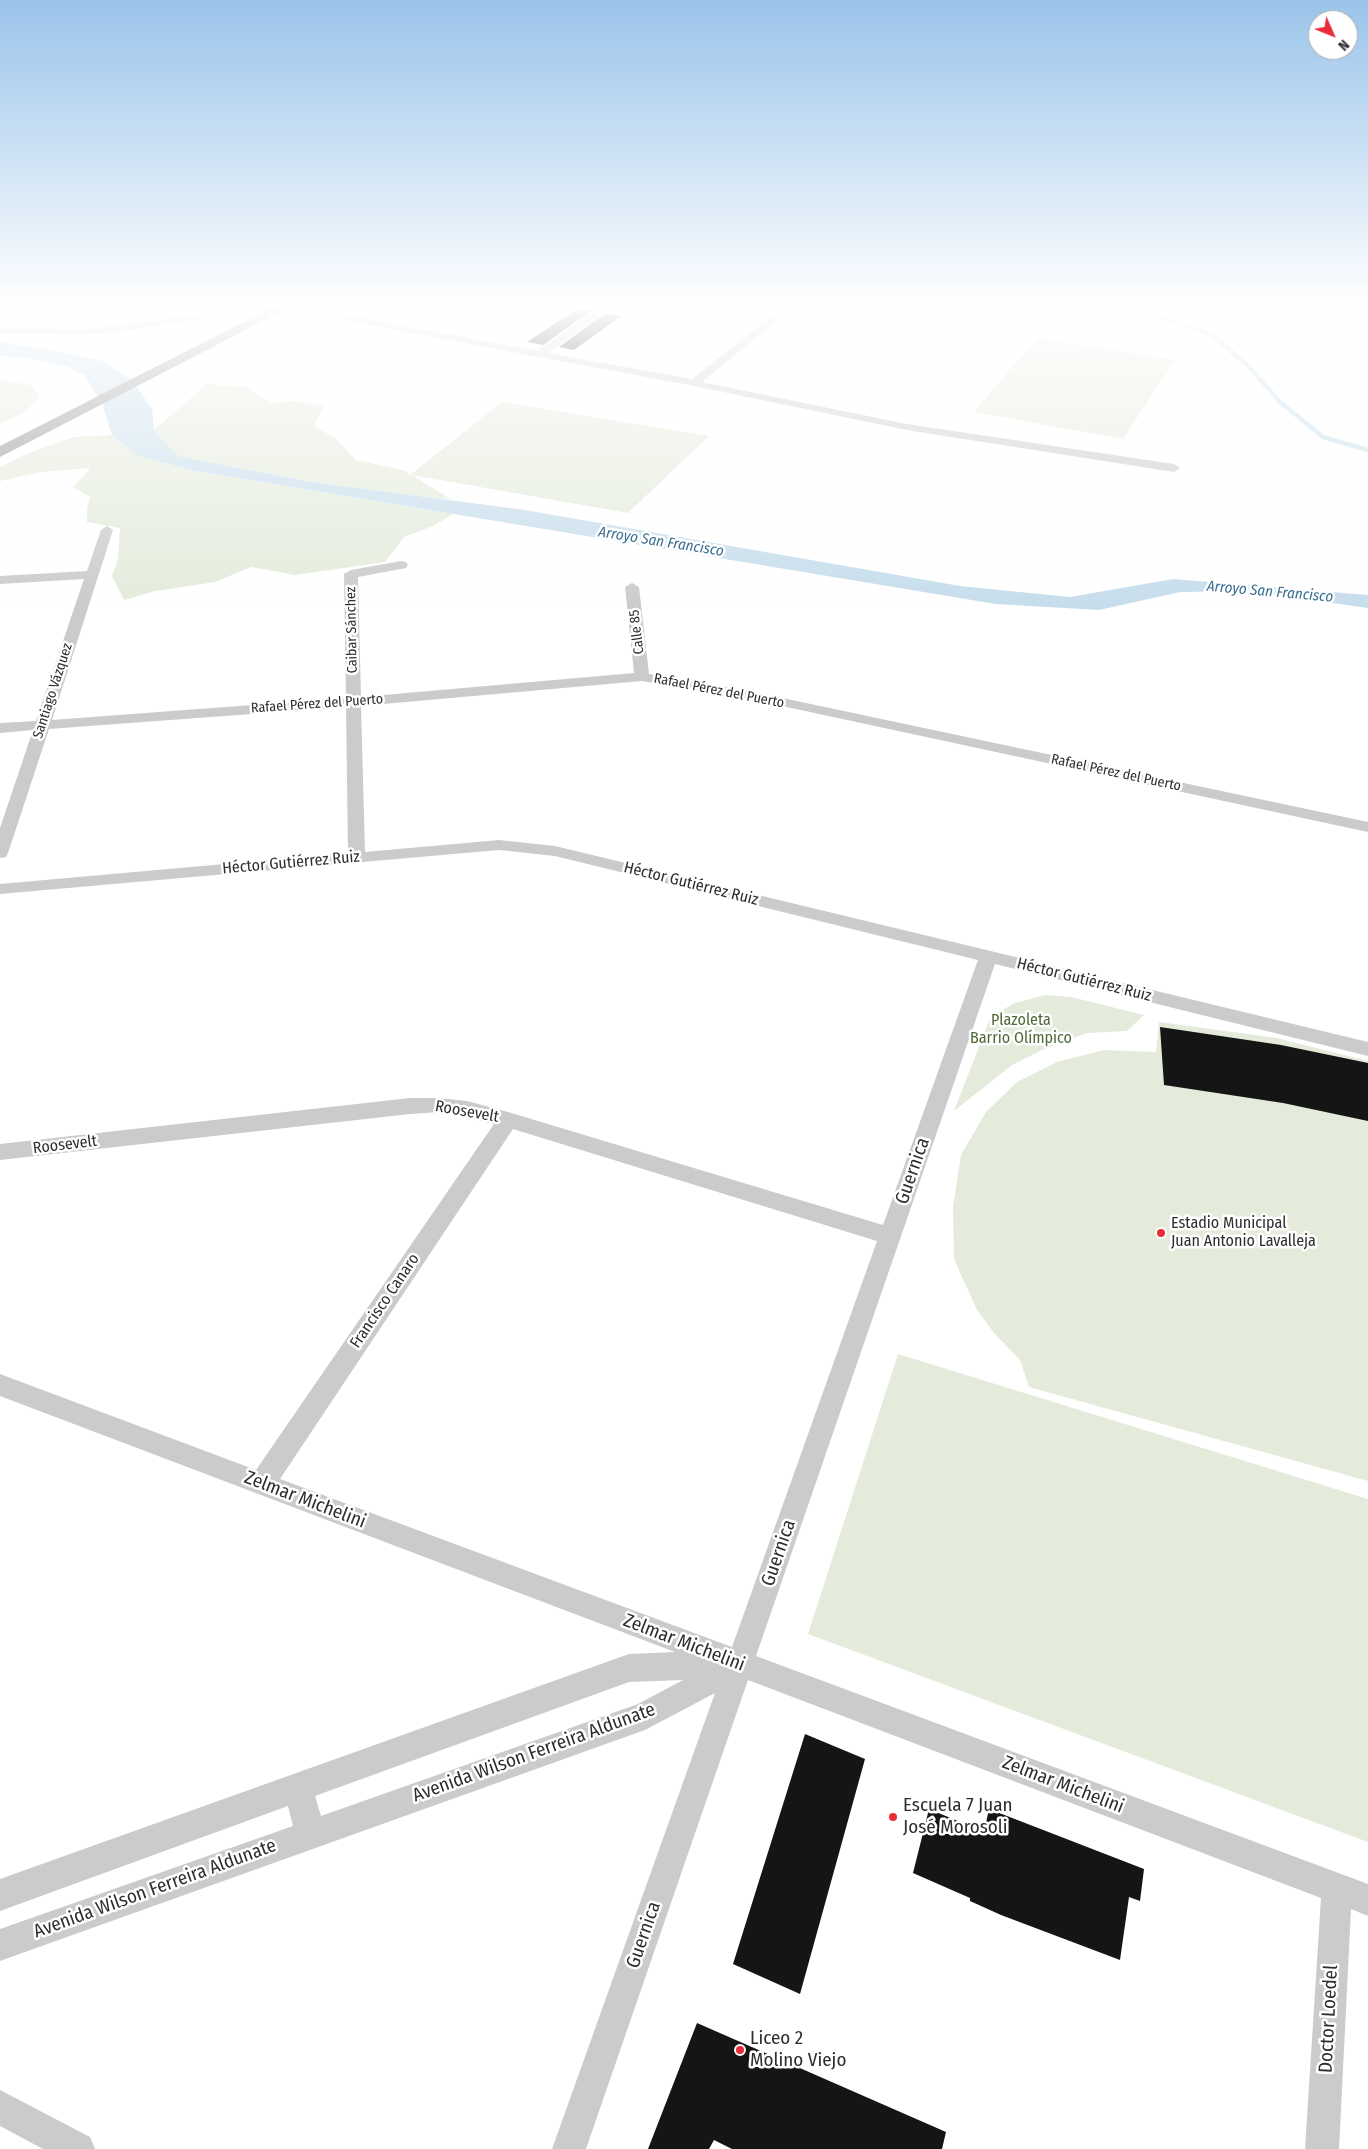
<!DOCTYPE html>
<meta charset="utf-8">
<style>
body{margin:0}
#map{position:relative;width:1368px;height:2149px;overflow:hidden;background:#fff;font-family:"Fira Sans Condensed",sans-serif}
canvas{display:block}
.north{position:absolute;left:1308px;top:10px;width:50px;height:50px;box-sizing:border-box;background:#fff;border:1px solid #ababab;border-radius:50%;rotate:134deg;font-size:14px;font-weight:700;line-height:20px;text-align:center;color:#2e2e2e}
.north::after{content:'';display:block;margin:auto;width:18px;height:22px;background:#e82c3b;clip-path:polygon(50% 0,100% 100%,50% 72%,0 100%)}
</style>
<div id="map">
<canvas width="1368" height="2149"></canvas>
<div class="north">N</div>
</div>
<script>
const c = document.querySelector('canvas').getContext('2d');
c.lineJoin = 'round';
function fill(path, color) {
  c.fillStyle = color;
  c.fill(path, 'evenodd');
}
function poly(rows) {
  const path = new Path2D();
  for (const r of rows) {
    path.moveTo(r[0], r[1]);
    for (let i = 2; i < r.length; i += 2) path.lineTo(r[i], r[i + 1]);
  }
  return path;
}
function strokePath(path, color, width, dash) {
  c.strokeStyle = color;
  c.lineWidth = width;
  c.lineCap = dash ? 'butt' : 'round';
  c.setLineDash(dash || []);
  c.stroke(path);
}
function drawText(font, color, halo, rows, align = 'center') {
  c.font = font + ' "Fira Sans Condensed",sans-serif';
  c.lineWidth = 5;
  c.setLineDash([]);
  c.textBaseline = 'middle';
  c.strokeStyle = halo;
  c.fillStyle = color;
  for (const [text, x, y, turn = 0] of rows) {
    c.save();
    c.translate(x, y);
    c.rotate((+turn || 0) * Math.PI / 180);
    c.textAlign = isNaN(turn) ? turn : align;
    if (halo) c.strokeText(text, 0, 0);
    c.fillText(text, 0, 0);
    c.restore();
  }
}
const green = poly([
 [1037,338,1038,338,1175,360,1123,439,974,412],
 [0,380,31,385,40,397,25,412,0,423],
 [207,384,246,387,272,403,294,401,324,406,314,426,335,438,356,460,403,470,410,475,502,402,709,436,628,513,412,475,452,500,312,482,176,456,154,430],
 [112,435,138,456,195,471,453,514,433,526,404,537,385,562,295,575,251,567,215,582,155,591,124,600,112,576,118,559,120,528,87,522,87,508,90,497,73,487,91,468,41,472,0,481,0,467,29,453,74,437],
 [1045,995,1071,997,1144,1015,1127,1031,1087,1033,1042,1050,1012,1065,954,1111,991,1016,1015,1003],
 [1159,1022,1277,1038,1368,1061,1368,1481,1029,1387,1020,1360,994,1333,977,1310,954,1259,953,1207,961,1155,986,1112,1017,1082,1057,1062,1104,1050,1156,1052],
 [898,1354,1368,1499,1368,1842,808,1634]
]);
const water = poly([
 [0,342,51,350,103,361,133,381,152,409,154,430,177,456,312,482,525,510,960,586,1070,597,1173,579,1368,595,1368,608,1248,591,1180,592,1099,610,996,604,195,471,138,456,112,435,102,403,85,376,69,367,26,358,0,356]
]);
const stream = poly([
 [1138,307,1146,312,1213,335,1250,368,1280,402,1323,437,1368,450]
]);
const building = poly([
 [577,309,591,311,543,345,527,342],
 [606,313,621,316,574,350,559,347],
 [1160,1027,1281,1045,1368,1063,1368,1121,1283,1103,1164,1085],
 [805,1734,865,1759,800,1994,733,1964],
 [929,1809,984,1832,989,1809,1144,1869,1140,1901,1129,1897,1120,1960,1001,1915,970,1901,970,1898,913,1873],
 [697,2023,946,2132,942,2149,732,2149,714,2140,709,2149,648,2149]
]);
const street = poly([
 [219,307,235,307,198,320,108,333,81,335,0,333,0,327,81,329,108,327,197,314,219,307],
 [283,307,305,307,537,351,600,307,612,307,548,353,692,379,783,307,794,307,702,382,907,424,1174,464,1180,468,1174,472,907,430,694,386,288,310,283,307],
 [107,526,113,530,52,720,346,698,344,574,351,570,401,561,406,562,408,565,406,568,358,577,361,697,634,673,625,587,632,583,639,587,649,674,754,692,1368,822,1368,832,754,700,642,681,361,706,365,852,499,840,555,846,1368,1042,1368,1056,995,964,756,1656,1368,1884,1368,1916,1351,1909,1339,2149,1305,2149,1321,1898,748,1680,586,2149,552,2149,715,1693,645,1730,0,1961,0,1929,293,1826,288,1806,0,1911,0,1879,629,1654,675,1652,0,1396,0,1374,256,1470,494,1124,467,1117,439,1112,410,1114,0,1160,0,1144,410,1098,439,1098,467,1101,508,1112,883,1225,978,960,555,856,499,850,0,894,0,884,348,853,346,707,49,729,8,853,6,857,0,858,0,828,33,730,0,733,0,723,36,721,84,579,0,584,0,576,87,571,101,530,107,526],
 [513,1129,877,1241,732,1647,280,1479,513,1129],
 [683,1680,638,1704,321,1816,315,1796,629,1682,683,1680],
 [0,2090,90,2137,95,2149,43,2149,0,2126,0,2090]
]);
const highway = poly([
 [273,307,290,307,0,457,0,446,273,307]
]);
const markers = [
 [1161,1233,5,"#e82c3b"],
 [893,1817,5,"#e82c3b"],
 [740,2050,5,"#e82c3b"]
];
const farStreetnames = [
 ["Caibar Sánchez",352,630,-91],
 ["Calle 85",637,632,-97],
 ["Santiago Vázquez",53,691,-72],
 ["Rafael Pérez del Puerto",719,691,11],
 ["Rafael Pérez del Puerto",317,704,-4],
 ["Rafael Pérez del Puerto",1116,773,12]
];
const farWaternames = [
 ["Arroyo San Francisco",661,542,9],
 ["Arroyo San Francisco",1270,592,5]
];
const streetNames = [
 ["Héctor Gutiérrez Ruiz",291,863,-5],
 ["Héctor Gutiérrez Ruiz",691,884,14],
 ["Héctor Gutiérrez Ruiz",1084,980,14],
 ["Roosevelt",467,1112,10],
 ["Roosevelt",65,1145,-7],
 ["Francisco Canaro",385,1301,-56]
];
const parkNames = [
 ["Plazoleta",1021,1021],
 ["Barrio Olímpico",1021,1039]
];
const poiNames = [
 ["Estadio Municipal",1171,1224],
 ["Juan Antonio Lavalleja",1171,1242]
];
const nearStreetnames = [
 ["Guernica",913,1171,-71],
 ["Zelmar Michelini",305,1500,21],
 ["Guernica",779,1553,-71],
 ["Zelmar Michelini",684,1643,21],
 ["Avenida Wilson Ferreira Aldunate",534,1753,-20],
 ["Zelmar Michelini",1063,1785,21],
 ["Avenida Wilson Ferreira Aldunate",155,1889,-20],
 ["Guernica",644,1935,-71],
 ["Doctor Loedel",1329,2019,-87]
];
const nearPoinames = [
 ["Escuela 7 Juan",903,1806],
 ["José Morosoli",903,1828],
 ["Liceo 2",750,2039],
 ["Molino Viejo",750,2061]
];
fill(green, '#e4ebdb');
fill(water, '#c6ddec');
strokePath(stream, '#c6ddec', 4.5);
fill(building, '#151515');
fill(street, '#cbcbcb');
fill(highway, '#959595');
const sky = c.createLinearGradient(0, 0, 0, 608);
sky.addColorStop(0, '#9ac4ea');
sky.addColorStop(0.5, '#fff');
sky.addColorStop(1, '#ffffff00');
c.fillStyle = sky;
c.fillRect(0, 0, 1368, 608);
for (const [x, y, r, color] of markers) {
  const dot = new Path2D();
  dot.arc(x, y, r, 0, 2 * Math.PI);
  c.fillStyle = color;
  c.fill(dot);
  strokePath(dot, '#fff', 2);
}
drawText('14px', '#2e2e2e', '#fff', farStreetnames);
drawText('italic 15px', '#3a7091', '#fff', farWaternames);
drawText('16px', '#2e2e2e', '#fff', streetNames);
drawText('16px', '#516a3a', '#fff', parkNames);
drawText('16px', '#2e2e2e', '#fff', poiNames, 'left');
drawText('19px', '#2e2e2e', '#fff', nearStreetnames);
drawText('19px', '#2e2e2e', '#fff', nearPoinames, 'left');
</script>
